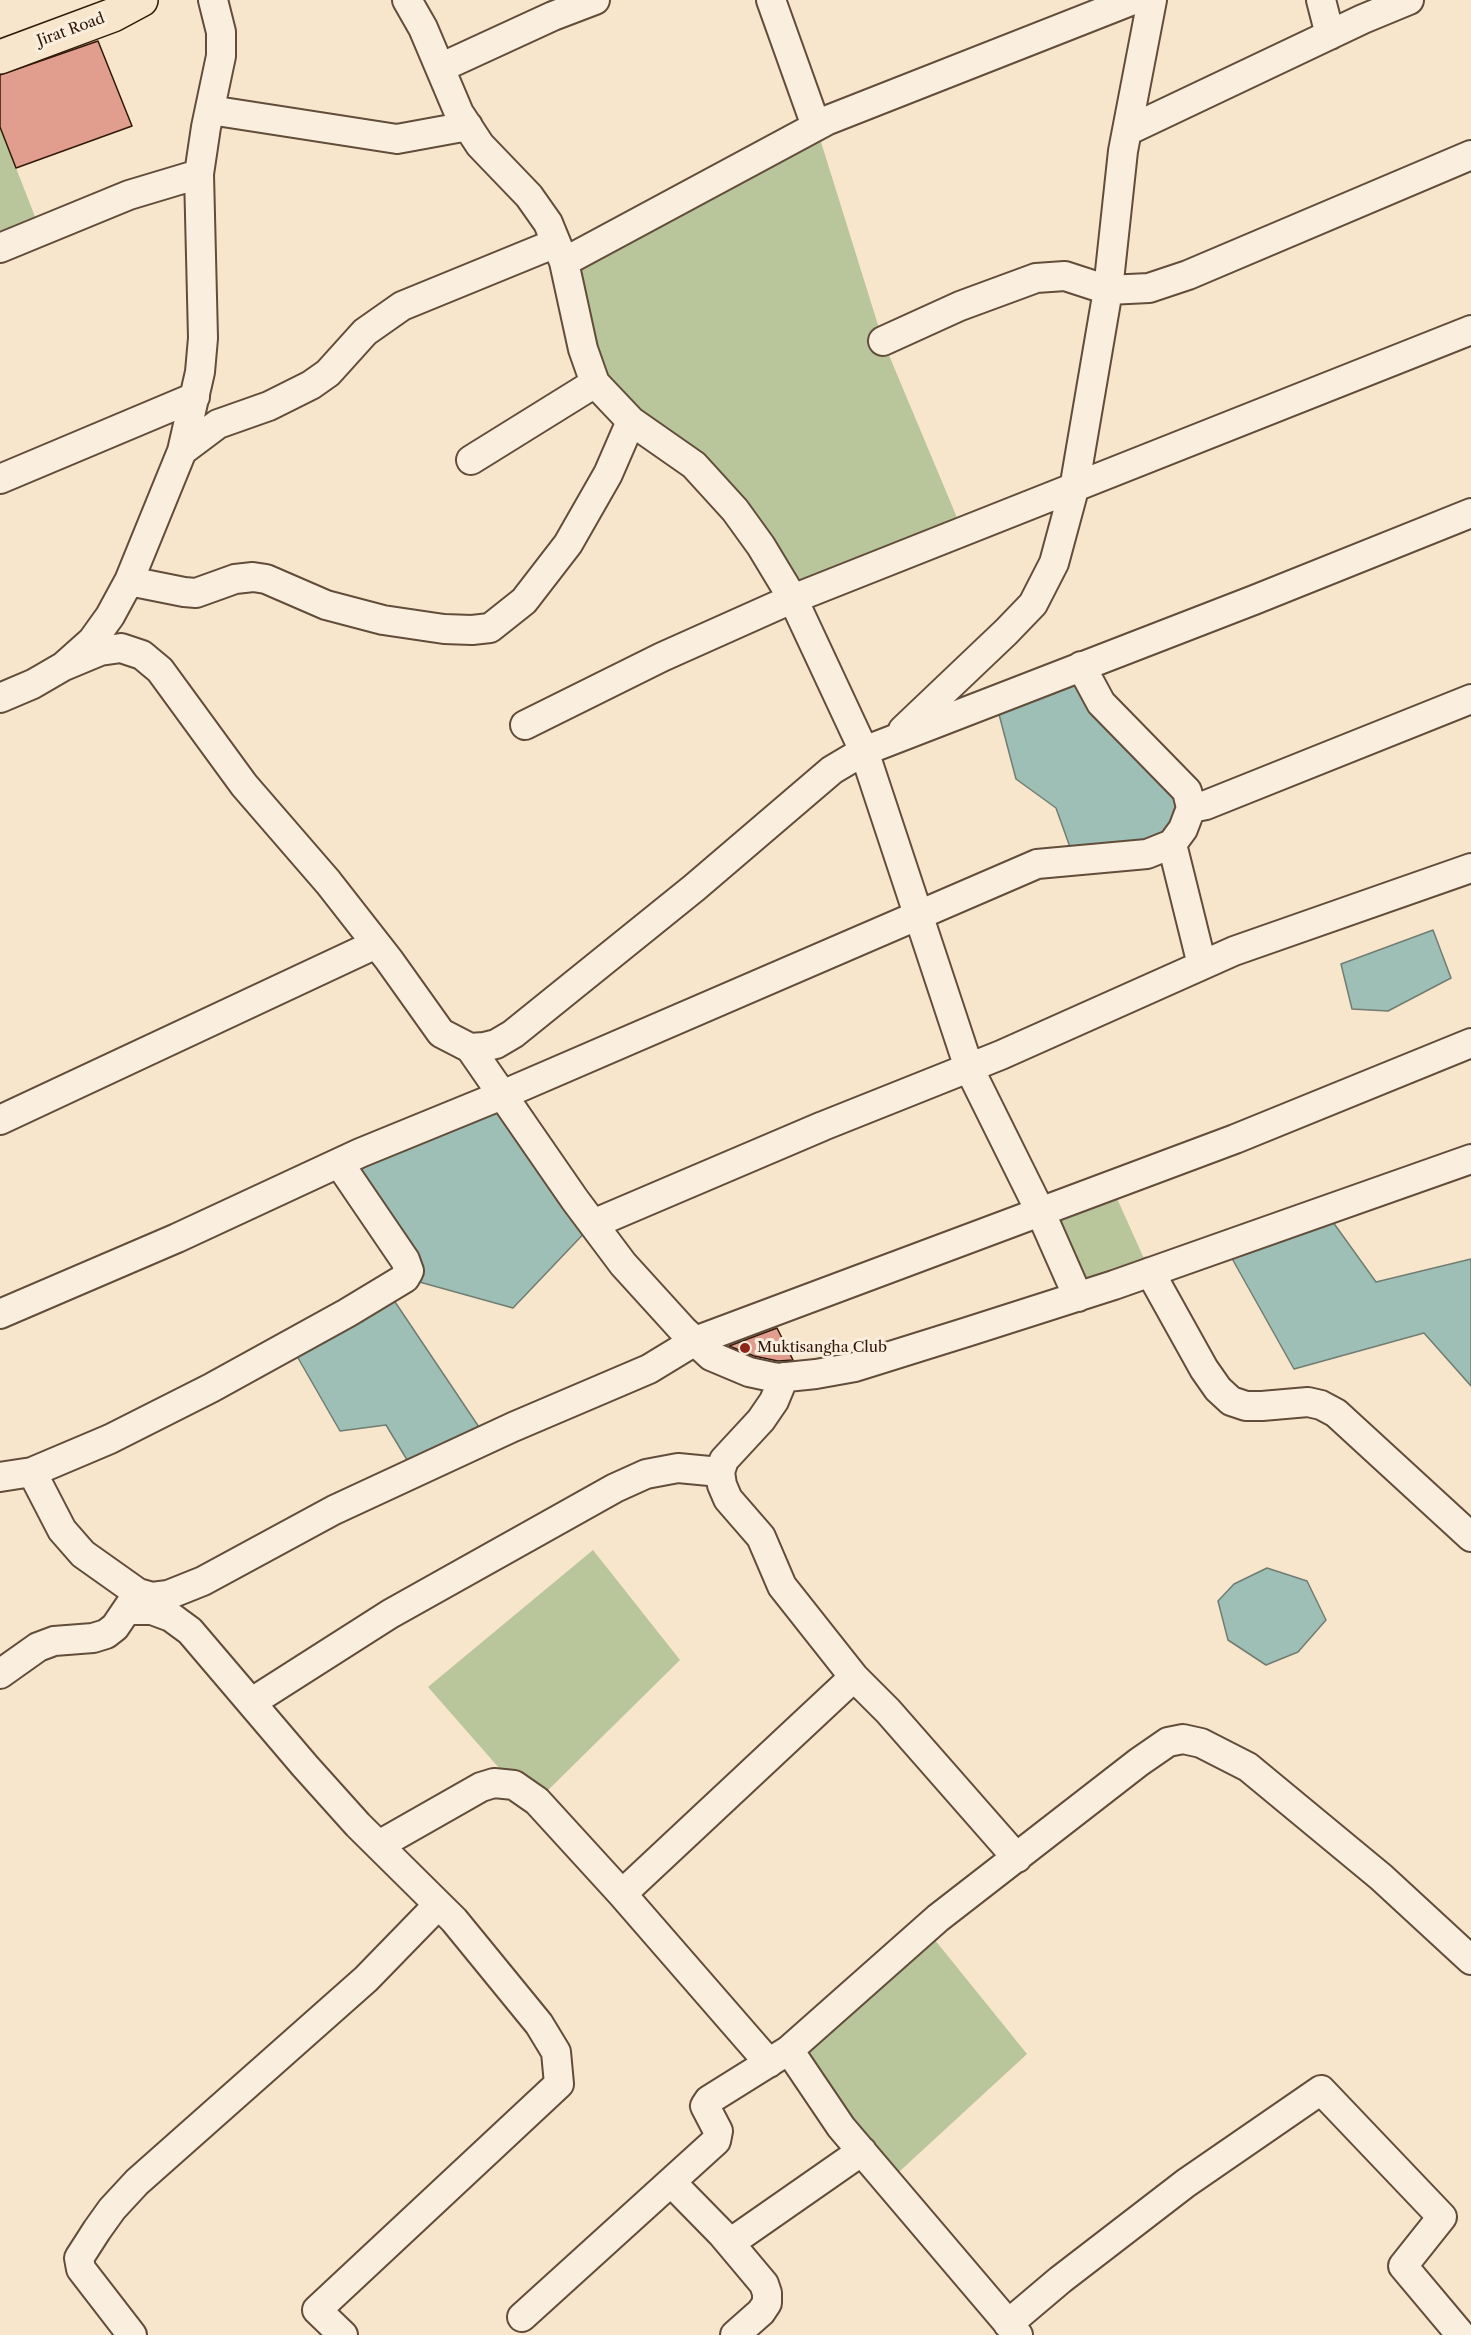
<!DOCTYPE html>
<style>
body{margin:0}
canvas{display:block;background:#f7e5cc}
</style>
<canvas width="1471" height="2335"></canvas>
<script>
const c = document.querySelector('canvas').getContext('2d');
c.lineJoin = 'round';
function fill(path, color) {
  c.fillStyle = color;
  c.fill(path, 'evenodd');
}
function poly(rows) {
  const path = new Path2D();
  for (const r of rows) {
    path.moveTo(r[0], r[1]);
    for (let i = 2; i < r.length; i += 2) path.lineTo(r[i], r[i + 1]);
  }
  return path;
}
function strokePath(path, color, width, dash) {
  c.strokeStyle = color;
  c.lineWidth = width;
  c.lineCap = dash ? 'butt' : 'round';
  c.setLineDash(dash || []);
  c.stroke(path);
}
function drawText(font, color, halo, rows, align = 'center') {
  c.font = font + ' "Libre Caslon Text",serif';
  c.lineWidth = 6;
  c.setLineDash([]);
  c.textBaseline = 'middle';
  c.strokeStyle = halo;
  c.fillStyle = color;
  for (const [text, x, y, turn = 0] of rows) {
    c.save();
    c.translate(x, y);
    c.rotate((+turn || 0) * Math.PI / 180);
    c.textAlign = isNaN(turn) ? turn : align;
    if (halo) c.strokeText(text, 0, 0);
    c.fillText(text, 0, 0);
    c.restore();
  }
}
const green = poly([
 [816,126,883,341,963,532,793,599,761,546,614,404,564,262],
 [0,127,41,232,0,248],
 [1111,1185,1150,1272,1078,1297,1040,1211],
 [593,1550,680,1660,537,1801,514,1785,428,1687],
 [926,1929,1027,2054,888,2182,789,2050]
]);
const water = poly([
 [1081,666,1187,791,1183,829,1075,861,1056,808,1016,779,995,699,1081,666],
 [1433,930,1451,978,1388,1011,1352,1009,1341,964,1433,930],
 [502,1095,593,1224,513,1308,405,1278,339,1163,502,1095],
 [1325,1211,1376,1282,1471,1259,1471,1386,1424,1333,1294,1369,1225,1246,1325,1211],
 [387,1290,487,1439,415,1473,386,1425,340,1431,290,1344,387,1290],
 [1267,1568,1307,1581,1326,1620,1298,1652,1266,1665,1228,1640,1218,1601,1234,1584,1267,1568]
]);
const building = poly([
 [98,41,132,126,16,168,0,127,0,75,98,41],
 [777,1328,793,1360,778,1361,754,1356,729,1346,777,1328]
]);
const minor = poly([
 [407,0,423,28,459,113,480,145,529,196,548,223,564,262,583,349,595,383,631,421,694,465,735,510,761,546,793,599,864,751,969,1068,1040,1211,1078,1297],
 [771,0,816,126],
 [1321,0,1330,35],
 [440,68,553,16,595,0],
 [210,110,397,139,468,126],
 [1127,131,1363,19,1409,0],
 [0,248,129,195,199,174],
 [564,262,828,120,1133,0],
 [883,341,960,306,1036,278,1065,276,1108,290,1149,288,1188,275,1471,155],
 [182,451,218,424,269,406,311,385,328,373,365,332,402,306,556,243],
 [471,460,595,383],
 [0,479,195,397],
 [129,581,184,592,196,593,235,579,253,577,266,579,326,605,383,620,444,629,472,630,490,628,524,601,568,544,608,474,631,421],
 [64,666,100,651,121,648,142,655,160,670,244,785,328,882,389,960,441,1033,470,1048,484,1047,496,1044,513,1034,694,888,832,770,864,751,1254,600,1471,513],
 [0,698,33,684,64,666,92,641,110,616,129,581,182,451,200,372,203,338,199,174,206,127,221,56,221,32,213,0],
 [525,725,662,657,785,602,1471,330],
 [903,730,1006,632,1033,604,1054,563,1074,489,1108,290,1123,151,1152,0],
 [1191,808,1206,805,1471,699],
 [1172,844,1202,965],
 [470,1048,575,1200,623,1264,683,1330,711,1356,749,1372,777,1378,816,1374,855,1367,967,1332,1114,1285,1471,1159],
 [0,1120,376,944],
 [593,1224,823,1126,1001,1055,1234,951,1471,868],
 [1150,1272,1204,1369,1218,1389,1231,1401,1246,1406,1262,1406,1308,1402,1321,1405,1336,1413,1471,1537],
 [0,1314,177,1238,360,1153,502,1095,1037,864,1147,854,1172,844,1183,829,1191,808,1187,791,1101,703,1081,666],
 [784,1377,774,1401,761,1420,724,1460,720,1472,722,1485,728,1499,761,1537,782,1586,854,1677,888,1711,1017,1858],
 [32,1472,62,1530,83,1554,138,1593,152,1597,168,1595,203,1581,334,1510,513,1427,649,1369,695,1341,1235,1139,1471,1043],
 [0,1477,32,1472,110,1439,211,1388,347,1313,405,1278,409,1271,405,1260,339,1163],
 [129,1610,152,1610,171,1617,190,1631,305,1766,358,1825,454,1920,539,2024,556,2052,559,2084,317,2310,343,2335],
 [0,1674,38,1647,54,1641,93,1638,106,1634,115,1627,138,1593],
 [252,1702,390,1614,615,1488,646,1474,678,1468,720,1472],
 [379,1845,481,1787,494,1783,514,1785,537,1801,622,1894,769,2063],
 [622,1894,854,1677],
 [789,2050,841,2127,1018,2335],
 [671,2182,722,2234,764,2284,767,2293,767,2303,761,2312,735,2335],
 [730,2243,862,2151],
 [522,2317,716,2141,718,2131,705,2106,709,2100,789,2050,938,1918,1139,1762,1168,1742,1183,1739,1201,1743,1248,1767,1381,1877,1471,1960],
 [1008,2324,1060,2280,1186,2183,1321,2090,1442,2217,1403,2266,1461,2335],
 [132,2335,81,2269,79,2258,97,2230,112,2209,137,2182,366,1979,438,1905]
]);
const major = poly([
 [0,57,113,15,141,0]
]);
const markers = [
 [745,1348,6,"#8f2418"]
];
const streetNames = [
 ["Jirat Road",71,30,-20]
];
const poiNames = [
 ["Muktisangha Club",757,1348]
];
fill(green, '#b9c59a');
fill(water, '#9dbfb6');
strokePath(water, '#717d71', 1.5);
fill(building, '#e19d8e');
strokePath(building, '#301909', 1.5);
strokePath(minor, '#624c3a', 32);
strokePath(major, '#301909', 36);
strokePath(minor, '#faeede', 28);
strokePath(major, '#f7e5cc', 33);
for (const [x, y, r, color] of markers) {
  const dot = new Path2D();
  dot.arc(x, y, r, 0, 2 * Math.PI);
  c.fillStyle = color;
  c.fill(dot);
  strokePath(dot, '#faeede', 2);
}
drawText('15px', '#301909', '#faeede', streetNames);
drawText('15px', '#301909', '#faeede', poiNames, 'left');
</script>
